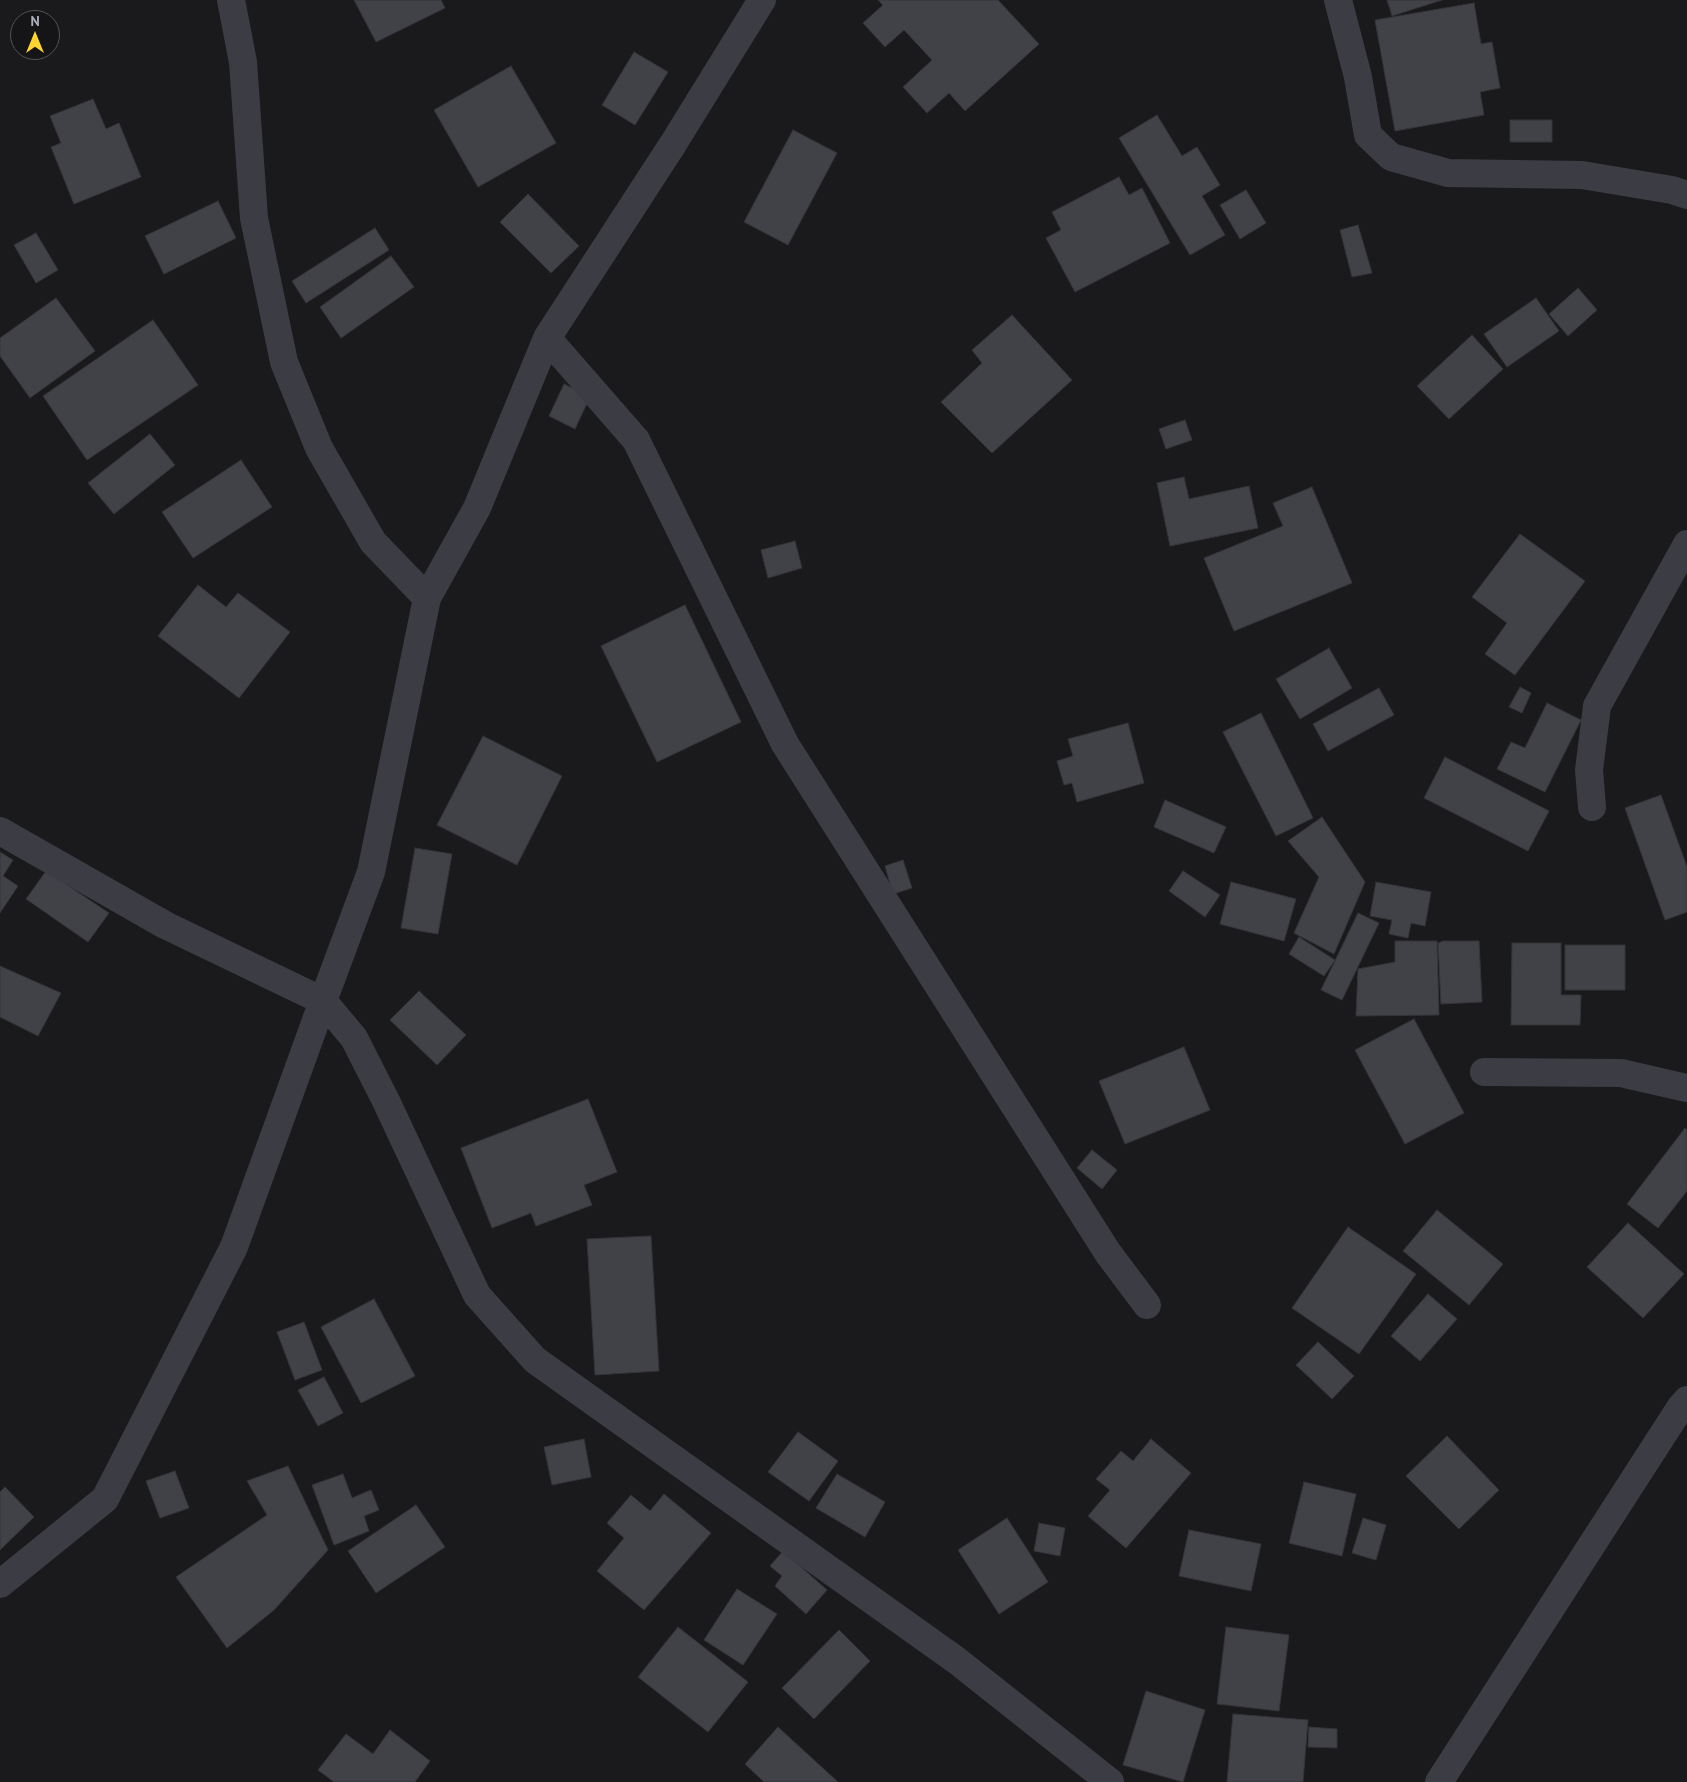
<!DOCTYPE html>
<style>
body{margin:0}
#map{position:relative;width:1687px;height:1782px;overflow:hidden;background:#1a1a1c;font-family:"PT Sans",sans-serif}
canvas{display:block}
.north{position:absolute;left:10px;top:10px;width:50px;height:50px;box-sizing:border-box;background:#151517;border:1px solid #515259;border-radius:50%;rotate:0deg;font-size:14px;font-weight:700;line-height:20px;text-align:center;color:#abaebd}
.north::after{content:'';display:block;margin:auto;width:18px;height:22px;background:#ffd42f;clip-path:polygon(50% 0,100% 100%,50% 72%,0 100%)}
</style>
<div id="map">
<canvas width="1687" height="1782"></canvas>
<div class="north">N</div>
</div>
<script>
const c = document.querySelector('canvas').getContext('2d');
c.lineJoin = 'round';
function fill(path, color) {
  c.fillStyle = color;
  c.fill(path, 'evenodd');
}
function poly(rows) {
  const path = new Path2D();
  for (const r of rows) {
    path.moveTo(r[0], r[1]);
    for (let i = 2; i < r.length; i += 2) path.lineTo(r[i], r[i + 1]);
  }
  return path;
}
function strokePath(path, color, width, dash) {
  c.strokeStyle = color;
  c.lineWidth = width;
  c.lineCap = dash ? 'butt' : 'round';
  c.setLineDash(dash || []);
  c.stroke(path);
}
const building = poly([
 [354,0,441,0,445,8,376,42,354,0],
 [878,0,998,0,1039,44,965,111,949,93,927,113,903,87,932,60,904,30,885,47,863,23,883,5,878,0],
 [1387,0,1442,0,1392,16,1387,0],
 [1474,3,1481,44,1492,42,1500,88,1480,92,1484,115,1395,131,1375,20,1474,3],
 [634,52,668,72,635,125,602,105,634,52],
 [511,66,556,143,478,187,434,110,511,66],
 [93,99,106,129,119,123,141,177,74,204,51,147,61,143,50,116,93,99],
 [1157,115,1182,156,1197,147,1220,185,1202,196,1225,235,1190,255,1119,138,1157,115],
 [1510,120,1552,120,1552,142,1510,142,1510,120],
 [793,130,837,153,788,245,744,222,793,130],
 [1119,177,1129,195,1142,188,1170,243,1075,292,1046,238,1061,230,1052,212,1119,177],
 [1246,190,1266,223,1240,239,1220,205,1246,190],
 [528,194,579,246,551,273,500,222,528,194],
 [218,201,236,238,164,274,145,236,218,201],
 [1358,225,1372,273,1352,277,1340,230,1358,225],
 [375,228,389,250,306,303,292,281,375,228],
 [36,233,58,270,36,283,14,245,36,233],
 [391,256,414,287,341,338,320,307,391,256],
 [1578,288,1597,310,1568,336,1549,314,1578,288],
 [56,298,95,351,30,398,0,356,0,338,56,298],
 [1536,298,1559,331,1507,367,1484,334,1536,298],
 [1012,315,1072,380,992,453,941,402,982,363,972,350,1012,315],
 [153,320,198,385,87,460,43,396,153,320],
 [1472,335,1503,369,1449,419,1417,386,1472,335],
 [564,384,590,397,575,429,549,416,564,384],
 [1185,420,1192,440,1166,449,1159,429,1185,420],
 [150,434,175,465,114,514,88,483,150,434],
 [241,460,272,507,193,558,162,512,241,460],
 [1184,477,1189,499,1249,486,1258,528,1170,546,1157,483,1184,477],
 [1312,487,1352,583,1234,631,1204,558,1283,526,1273,503,1312,487],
 [1520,534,1585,581,1515,675,1485,654,1507,623,1472,597,1520,534],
 [795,541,802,568,768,578,761,550,795,541],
 [198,585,226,607,238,593,290,632,239,698,158,636,198,585],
 [685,605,741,722,657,762,601,646,685,605],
 [1329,648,1352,688,1300,719,1276,679,1329,648],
 [1520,687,1531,693,1522,713,1509,707,1520,687],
 [1379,688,1394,715,1328,751,1313,724,1379,688],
 [1547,703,1581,720,1545,792,1497,769,1511,742,1525,748,1547,703],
 [1261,713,1313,818,1276,836,1223,732,1261,713],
 [1128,723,1144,783,1077,802,1072,783,1064,785,1057,761,1073,756,1068,739,1128,723],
 [483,736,562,776,517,865,437,825,483,736],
 [1445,757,1549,811,1528,851,1424,798,1445,757],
 [1661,795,1687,867,1687,912,1665,920,1625,808,1661,795],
 [1165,800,1226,827,1214,853,1154,827,1165,800],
 [1322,817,1365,882,1334,954,1294,933,1319,877,1288,841,1322,817],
 [415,848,452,854,438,934,401,928,415,848],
 [0,852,13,860,3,876,18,886,0,913,0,852],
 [903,860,912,888,893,894,885,866,903,860],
 [46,871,109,913,88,942,26,899,46,871],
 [1183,871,1220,895,1205,917,1169,891,1183,871],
 [1231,882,1296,899,1284,941,1220,924,1231,882],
 [1376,882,1431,892,1425,926,1411,923,1408,938,1389,934,1392,920,1370,916,1376,882],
 [1358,913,1379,923,1342,1000,1321,990,1358,913],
 [1299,937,1335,960,1324,976,1289,954,1299,937],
 [1395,941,1437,941,1439,1015,1356,1016,1358,969,1395,962,1395,941],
 [1443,941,1479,941,1482,1002,1441,1004,1438,943,1443,941],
 [1512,943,1561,943,1561,995,1581,995,1580,1025,1511,1025,1512,943],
 [1565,945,1625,945,1625,990,1565,990,1565,945],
 [0,966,61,993,38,1036,0,1017,0,966],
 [419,991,466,1035,437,1065,390,1020,419,991],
 [1414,1019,1464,1113,1405,1144,1355,1050,1414,1019],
 [1184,1047,1210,1110,1125,1144,1099,1081,1184,1047],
 [588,1099,617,1172,584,1185,592,1205,536,1226,531,1213,492,1228,461,1148,588,1099],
 [1685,1128,1687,1130,1687,1191,1658,1228,1627,1204,1685,1128],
 [1092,1150,1117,1170,1102,1189,1077,1168,1092,1150],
 [1437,1210,1503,1264,1469,1305,1403,1251,1437,1210],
 [1628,1223,1684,1274,1643,1318,1587,1267,1628,1223],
 [1348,1227,1416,1274,1359,1354,1292,1308,1348,1227],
 [651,1236,659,1371,595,1375,587,1239,651,1236],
 [1428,1294,1457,1319,1420,1361,1391,1336,1428,1294],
 [374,1299,415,1376,361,1403,321,1327,374,1299],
 [304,1322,322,1370,295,1380,277,1332,304,1322],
 [1318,1342,1354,1376,1332,1399,1296,1365,1318,1342],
 [324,1377,343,1413,318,1426,298,1390,324,1377],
 [798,1432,838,1461,809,1501,768,1472,798,1432],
 [1447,1436,1499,1490,1459,1529,1406,1476,1447,1436],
 [584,1439,591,1477,552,1485,544,1447,584,1439],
 [1151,1439,1191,1473,1126,1548,1088,1516,1110,1490,1096,1479,1121,1451,1133,1461,1151,1439],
 [288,1466,328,1550,274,1610,227,1648,176,1577,267,1515,247,1481,288,1466],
 [175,1471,189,1508,160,1518,146,1481,175,1471],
 [343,1474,352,1498,371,1490,379,1510,364,1516,369,1531,334,1545,312,1485,343,1474],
 [837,1474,885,1502,865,1537,816,1508,837,1474],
 [1304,1482,1356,1494,1342,1556,1289,1543,1304,1482],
 [5,1487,34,1517,0,1550,0,1492,5,1487],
 [664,1494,711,1533,644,1610,597,1571,624,1538,607,1523,631,1495,650,1511,664,1494],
 [416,1505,445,1547,376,1593,348,1551,416,1505],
 [1007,1518,1048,1582,999,1614,958,1550,1007,1518],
 [1363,1518,1386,1525,1376,1560,1352,1553,1363,1518],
 [1039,1523,1065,1528,1060,1556,1034,1551,1039,1523],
 [1189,1530,1261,1544,1251,1591,1179,1576,1189,1530],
 [783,1551,827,1590,806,1614,775,1586,782,1576,770,1566,783,1551],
 [737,1589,777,1614,743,1665,704,1640,737,1589],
 [678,1627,748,1682,708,1732,638,1677,678,1627],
 [1226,1627,1289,1635,1279,1711,1217,1704,1226,1627],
 [839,1630,870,1661,814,1719,782,1688,839,1630],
 [1146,1691,1205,1710,1183,1782,1123,1765,1146,1691],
 [1233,1714,1308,1720,1303,1782,1227,1782,1233,1714],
 [778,1727,838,1782,764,1782,745,1764,778,1727],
 [1309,1727,1337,1729,1337,1748,1308,1747,1309,1727],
 [390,1730,430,1761,415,1782,334,1782,318,1770,346,1734,373,1754,390,1730]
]);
const minor = poly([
 [231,0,243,62,254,218,284,362,319,448,373,542,427,598],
 [1338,0,1358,77,1368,135,1391,157,1448,173,1582,175,1672,190,1687,195],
 [547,338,636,440,785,744,1108,1253,1147,1305],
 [1592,807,1589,770,1597,706,1687,544],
 [0,831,165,925,323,1001,354,1038,386,1101,477,1295,535,1360,956,1660,1110,1782],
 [1484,1072,1621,1073,1687,1088],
 [0,1584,105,1499,234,1247,323,1001,371,872,427,598,477,508,547,338,673,144,762,0]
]);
const tertiary = poly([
 [1439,1782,1680,1408,1687,1400]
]);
fill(building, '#414247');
strokePath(building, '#343439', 1);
strokePath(minor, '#3c3d44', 28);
strokePath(tertiary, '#3c3d44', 28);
</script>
